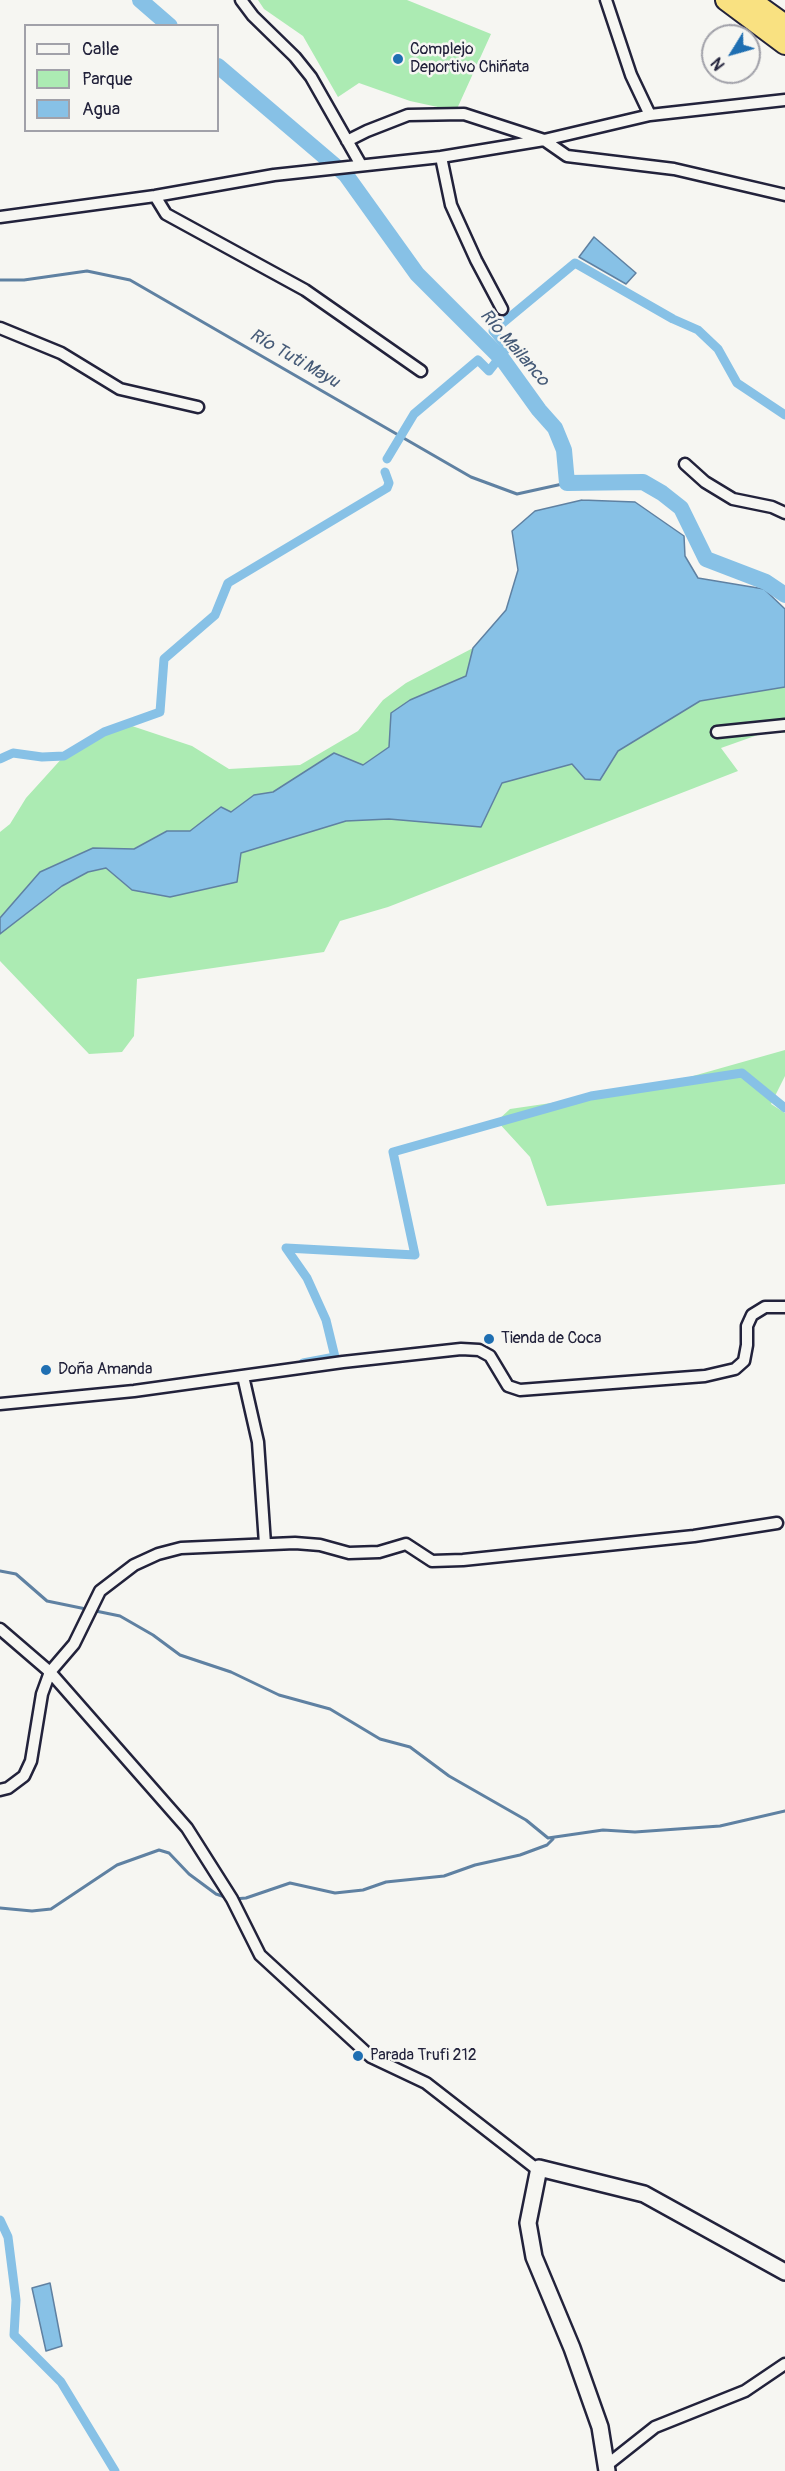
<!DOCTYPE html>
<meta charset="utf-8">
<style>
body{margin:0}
#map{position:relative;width:785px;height:2471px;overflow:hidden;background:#f6f6f2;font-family:Pangolin,sans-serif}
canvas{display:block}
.legend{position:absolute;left:24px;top:24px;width:195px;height:108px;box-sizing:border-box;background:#f6f6f2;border:2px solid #a1a1a9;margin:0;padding:8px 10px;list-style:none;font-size:18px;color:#22223b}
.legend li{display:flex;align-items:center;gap:12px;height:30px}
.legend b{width:30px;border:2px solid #a1a1a9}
.north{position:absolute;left:701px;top:24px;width:60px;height:60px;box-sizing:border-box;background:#f6f6f2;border:2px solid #a1a1a9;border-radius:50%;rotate:233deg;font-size:16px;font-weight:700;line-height:24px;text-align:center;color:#22223b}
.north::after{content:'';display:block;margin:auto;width:21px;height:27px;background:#1f6fb2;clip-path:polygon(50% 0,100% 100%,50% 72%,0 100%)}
</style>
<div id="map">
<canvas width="785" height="2471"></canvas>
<ul class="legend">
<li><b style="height:8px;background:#f6f6f2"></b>Calle</li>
<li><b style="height:16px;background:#acebb3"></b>Parque</li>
<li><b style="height:16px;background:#87c1e6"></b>Agua</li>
</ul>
<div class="north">N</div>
</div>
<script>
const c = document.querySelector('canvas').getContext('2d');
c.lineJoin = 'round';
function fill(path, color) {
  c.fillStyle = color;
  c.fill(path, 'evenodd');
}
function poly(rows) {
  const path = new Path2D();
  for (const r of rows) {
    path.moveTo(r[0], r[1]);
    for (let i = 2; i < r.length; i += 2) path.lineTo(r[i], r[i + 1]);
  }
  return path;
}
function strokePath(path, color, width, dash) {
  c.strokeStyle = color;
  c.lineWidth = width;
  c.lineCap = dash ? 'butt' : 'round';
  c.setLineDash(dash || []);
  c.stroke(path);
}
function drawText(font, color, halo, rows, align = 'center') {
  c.font = font + ' Pangolin,sans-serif';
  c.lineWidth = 5;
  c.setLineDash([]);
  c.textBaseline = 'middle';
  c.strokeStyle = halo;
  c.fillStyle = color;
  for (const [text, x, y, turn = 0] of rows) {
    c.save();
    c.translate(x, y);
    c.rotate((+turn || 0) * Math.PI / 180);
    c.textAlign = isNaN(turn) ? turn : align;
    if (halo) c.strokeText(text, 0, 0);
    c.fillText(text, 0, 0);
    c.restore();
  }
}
const green = poly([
 [258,0,407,0,491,34,456,111,410,101,359,83,338,97,303,36,264,9],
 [473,648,467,676,410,700,389,747,363,765,334,753,273,792,254,795,231,812,221,808,190,831,167,831,134,849,93,848,15,902,0,918,0,832,10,824,26,798,64,756,104,732,126,724,192,746,229,769,300,765,358,731,383,700,406,683],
 [785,687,785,733,769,731,721,748,738,771,388,907,340,921,324,952,137,979,134,1036,122,1052,89,1054,0,961,0,934,62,886,88,872,107,868,132,890,241,853,346,821,389,819,501,783,572,764,585,779,600,780,618,751,700,701],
 [785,1050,785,1076,771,1104,785,1113,785,1184,547,1206,530,1157,497,1121,510,1109,647,1089]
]);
const water = poly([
 [594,237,636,273,626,284,579,257,594,237],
 [582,500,635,502,684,536,685,556,698,578,764,589,785,609,785,687,700,701,618,751,600,780,585,779,572,764,502,783,481,827,389,819,346,821,241,853,237,882,170,897,132,890,106,868,88,872,62,886,0,934,0,918,40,872,93,848,134,849,167,831,190,831,221,807,231,812,254,795,273,792,334,753,363,765,389,747,391,713,410,700,466,676,473,648,506,610,518,570,512,531,535,511,582,500],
 [50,2283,62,2346,46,2351,32,2288,50,2283]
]);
const stream = poly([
 [0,280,24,280,87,271,130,280,471,477,517,494,567,483],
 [0,1571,16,1574,47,1601,120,1616,153,1635,180,1655,231,1672,279,1695,330,1709,380,1739,410,1747,449,1776,526,1820,548,1838,603,1830,635,1832,720,1826,785,1811],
 [234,1899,246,1898,290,1883,335,1893,363,1890,386,1882,444,1876,475,1865,520,1855,547,1845,553,1839],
 [0,1908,32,1911,51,1909,117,1865,159,1850,169,1853,189,1874,216,1894,228,1898]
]);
const canal = poly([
 [387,459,414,414,478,360,489,371,507,348,493,331,575,263,673,319,698,330,718,349,737,383,785,415],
 [0,759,13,753,42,757,64,756,104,732,160,712,164,659,215,615,228,583,387,488,389,483,385,472],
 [303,1363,335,1357,326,1320,307,1278,286,1248,415,1255,393,1152,591,1096,742,1073,785,1108],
 [0,2220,8,2237,16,2300,14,2335,61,2382,115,2471]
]);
const river = poly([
 [140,0,170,26],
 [218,66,346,175,417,274,503,360,539,410,555,428,564,450,567,483,643,482,662,493,681,508,706,559,766,582,785,595]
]);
const street = poly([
 [241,0,253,16,295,57,311,77,361,165],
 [606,0,631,75,650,115],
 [347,141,367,131,408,115,464,114,544,140,567,156,674,169,785,195],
 [441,157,451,205,476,260,502,309],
 [155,196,166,214,305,290,421,371],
 [0,217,155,196,274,175,441,157,544,140,650,115,785,100],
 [0,328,61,353,120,389,198,407],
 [685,464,705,482,733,499,772,507,785,513],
 [717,732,785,725],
 [243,1376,258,1442,265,1544],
 [0,1404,134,1391,343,1362,461,1349,479,1350,490,1356,508,1386,520,1390,705,1376,735,1369,744,1361,747,1345,747,1326,752,1315,765,1307,785,1307],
 [0,1629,50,1672,187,1828,232,1899,260,1955,371,2057,426,2083,534,2167,539,2168],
 [0,1790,8,1788,24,1776,31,1761,42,1694,50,1672,74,1644,100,1591,134,1565,158,1554,181,1548,295,1543,320,1545,349,1553,379,1552,406,1544,432,1561,463,1560,694,1536,777,1523],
 [607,2465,655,2427,745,2391,785,2364]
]);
const secondary = poly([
 [607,2471,600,2427,572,2348,534,2257,528,2223,539,2168,644,2194,785,2272]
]);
const highway = poly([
 [726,0,785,44],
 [750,0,785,25]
]);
const markers = [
 [398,59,6,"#1f6fb2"],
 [489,1339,6,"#1f6fb2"],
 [46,1370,6,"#1f6fb2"],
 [358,2056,6,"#1f6fb2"]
];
const poiNames = [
 ["Complejo",410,50],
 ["Deportivo Chiñata",410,68],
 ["Tienda de Coca",501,1339],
 ["Doña Amanda",58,1370],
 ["Parada Trufi 212",370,2056]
];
const waterNames = [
 ["Río Mailanco",514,348,49],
 ["Río Tuti Mayu",294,359,30]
];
fill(green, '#acebb3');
fill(water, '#87c1e6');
strokePath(water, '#5f81a2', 1.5);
strokePath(stream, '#5f81a2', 3);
strokePath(canal, '#87c1e6', 9);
strokePath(river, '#87c1e6', 16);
strokePath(street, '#22223b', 15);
strokePath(secondary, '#22223b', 20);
strokePath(highway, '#22223b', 24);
strokePath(street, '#f6f6f2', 10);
strokePath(secondary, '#f6f6f2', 15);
strokePath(highway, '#f9e181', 20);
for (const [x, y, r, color] of markers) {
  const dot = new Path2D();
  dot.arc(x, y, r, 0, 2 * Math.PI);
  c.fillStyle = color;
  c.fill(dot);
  strokePath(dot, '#f6f6f2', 2);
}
drawText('16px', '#22223b', '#f6f6f2', poiNames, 'left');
drawText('italic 18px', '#455a77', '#f6f6f2', waterNames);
</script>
